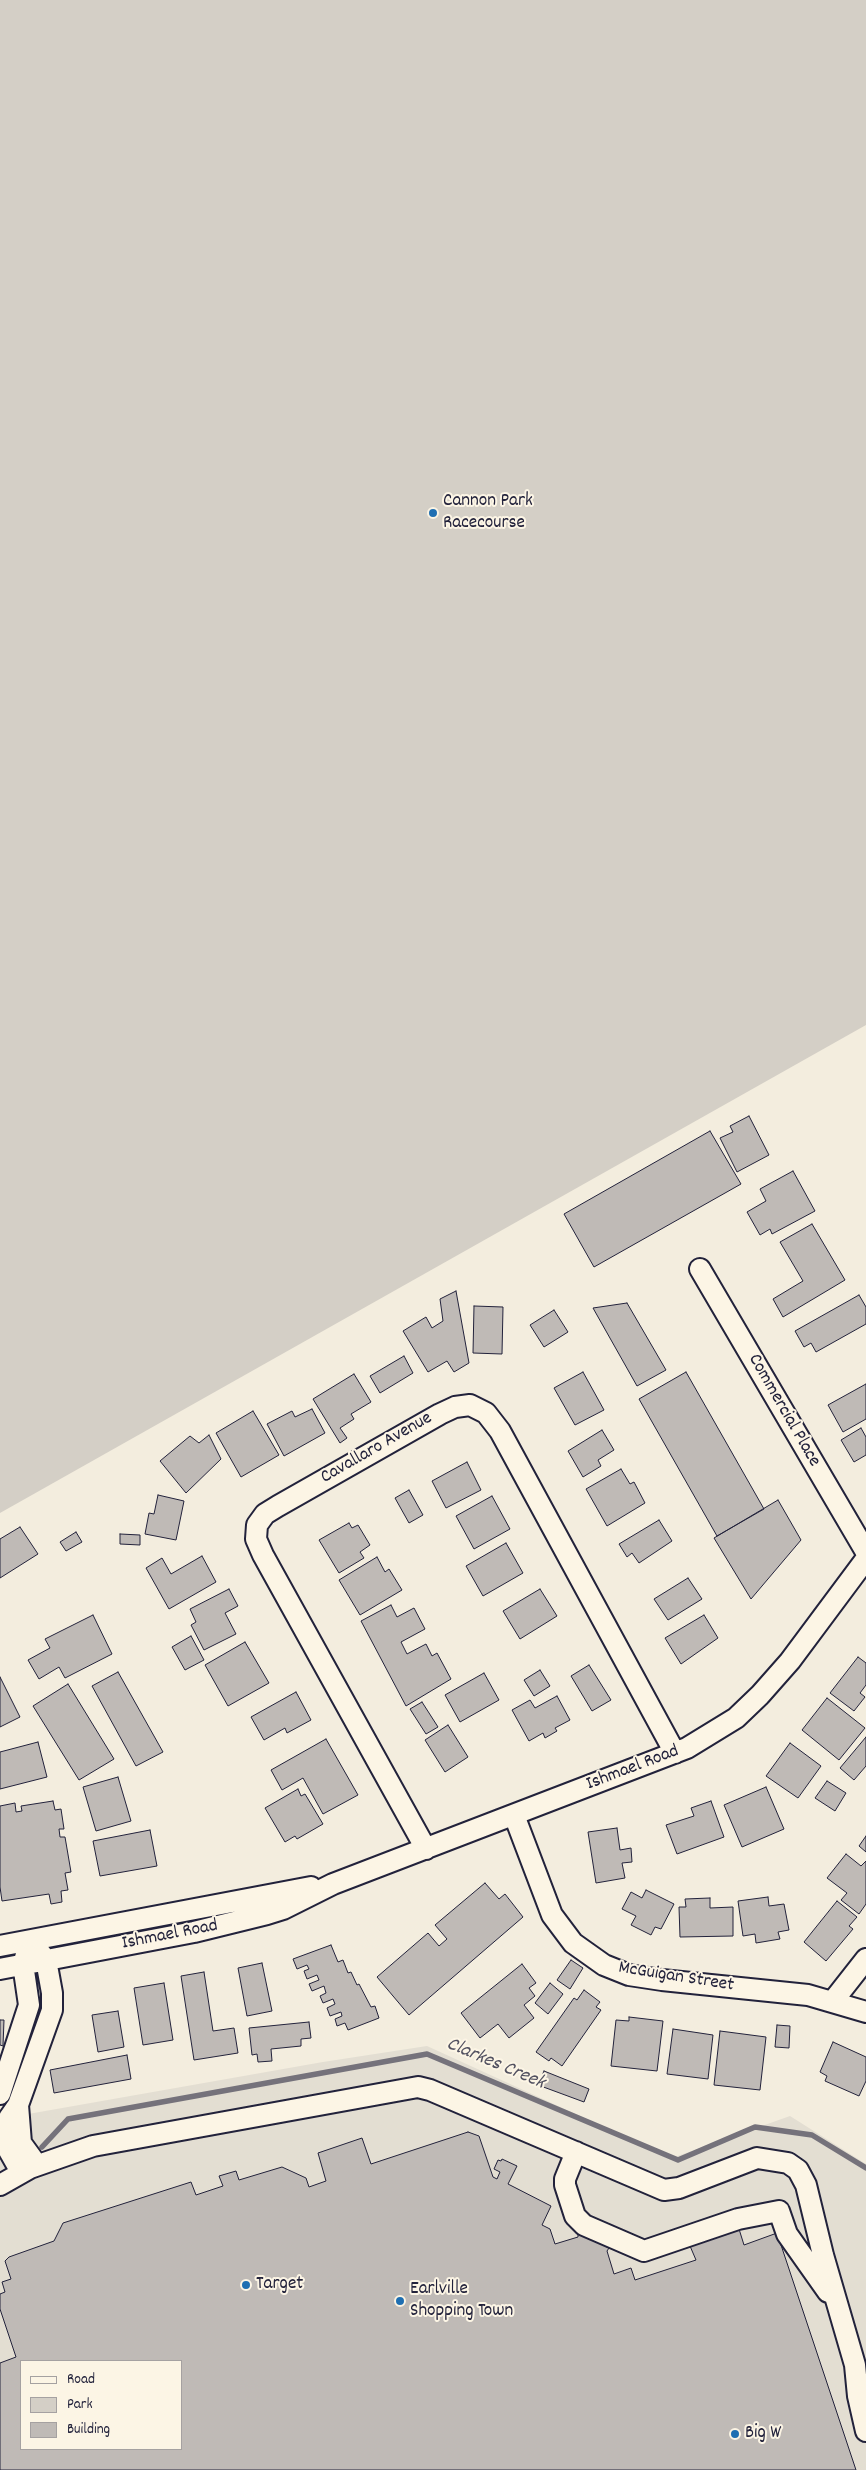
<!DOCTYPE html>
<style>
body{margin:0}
#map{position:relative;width:866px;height:2470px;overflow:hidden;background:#f3edde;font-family:Dekko,sans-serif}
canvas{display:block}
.legend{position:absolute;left:20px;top:2360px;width:162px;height:90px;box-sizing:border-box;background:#fcf5e5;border:1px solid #a5a1a1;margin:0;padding:6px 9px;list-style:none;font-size:15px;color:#22223b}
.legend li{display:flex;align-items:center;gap:10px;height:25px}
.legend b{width:25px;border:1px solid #a5a1a1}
</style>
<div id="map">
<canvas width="866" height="2470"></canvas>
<ul class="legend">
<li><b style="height:6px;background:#fcf5e5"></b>Road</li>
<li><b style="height:14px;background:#d4cfc6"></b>Park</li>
<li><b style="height:14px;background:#bfbab6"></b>Building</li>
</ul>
</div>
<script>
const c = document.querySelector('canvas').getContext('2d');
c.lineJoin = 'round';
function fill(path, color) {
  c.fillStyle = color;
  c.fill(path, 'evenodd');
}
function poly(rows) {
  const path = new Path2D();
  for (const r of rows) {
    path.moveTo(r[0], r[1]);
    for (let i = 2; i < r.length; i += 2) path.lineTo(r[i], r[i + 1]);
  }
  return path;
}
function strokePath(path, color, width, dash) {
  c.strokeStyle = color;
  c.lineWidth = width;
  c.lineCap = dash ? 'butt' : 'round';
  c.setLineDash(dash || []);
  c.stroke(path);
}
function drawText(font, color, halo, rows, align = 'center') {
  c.font = font + ' Dekko,sans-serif';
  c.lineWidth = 4;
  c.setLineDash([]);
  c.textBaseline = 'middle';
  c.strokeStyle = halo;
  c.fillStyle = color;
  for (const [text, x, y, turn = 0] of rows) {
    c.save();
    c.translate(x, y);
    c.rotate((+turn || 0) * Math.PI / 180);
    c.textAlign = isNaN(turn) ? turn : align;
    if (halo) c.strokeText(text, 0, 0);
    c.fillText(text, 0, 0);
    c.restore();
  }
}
const built = poly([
 [427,2046,672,2158,790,2116,866,2164,866,2470,0,2470,0,2119,323,2062],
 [21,2361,181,2361,181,2449,21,2449]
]);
const green = poly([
 [0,0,866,0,866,1025,0,1513]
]);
const stream = poly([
 [42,2147,68,2119,427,2054,678,2160,755,2127,812,2135,866,2168]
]);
const building = poly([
 [749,1116,769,1155,737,1172,720,1138,733,1132,730,1126,749,1116],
 [710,1131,741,1184,594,1267,564,1214,710,1131],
 [793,1171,815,1211,772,1234,770,1229,760,1235,747,1212,766,1201,760,1189,793,1171],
 [812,1224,845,1280,783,1317,773,1299,803,1281,780,1242,812,1224],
 [456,1291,469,1363,454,1372,447,1361,428,1372,403,1331,426,1317,432,1328,443,1321,440,1299,456,1291],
 [859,1295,866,1307,866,1324,816,1352,811,1343,804,1347,795,1331,859,1295],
 [627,1303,666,1370,637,1386,593,1308,627,1303],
 [474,1306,503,1307,502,1354,473,1353,474,1306],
 [554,1310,568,1332,544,1347,530,1325,554,1310],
 [404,1356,413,1373,380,1393,370,1376,404,1356],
 [583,1372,604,1410,575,1425,554,1388,583,1372],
 [686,1372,764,1509,717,1536,639,1399,686,1372],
 [354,1374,371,1402,351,1414,354,1419,340,1428,347,1438,340,1443,313,1399,354,1374],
 [866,1384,866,1419,843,1432,828,1405,866,1384],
 [312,1409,325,1433,284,1456,267,1424,292,1411,295,1417,312,1409],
 [253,1411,279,1455,241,1477,216,1433,253,1411],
 [861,1428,866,1437,866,1455,854,1462,841,1440,861,1428],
 [602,1430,614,1450,598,1460,601,1466,583,1477,568,1451,602,1430],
 [209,1435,221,1459,186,1493,160,1461,190,1436,199,1443,209,1435],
 [467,1462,481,1490,446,1508,432,1481,467,1462],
 [621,1469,630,1484,634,1482,645,1503,607,1526,586,1489,621,1469],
 [409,1490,423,1515,409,1523,395,1498,409,1490],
 [158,1495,184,1501,176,1540,145,1534,149,1513,154,1514,158,1495],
 [492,1496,510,1529,474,1549,456,1516,492,1496],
 [778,1500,801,1540,751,1599,714,1538,778,1500],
 [659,1520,672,1541,639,1563,632,1553,627,1557,619,1544,659,1520],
 [349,1523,352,1528,358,1525,370,1545,360,1552,364,1558,339,1573,319,1540,349,1523],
 [20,1527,38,1554,0,1578,0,1539,20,1527],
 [76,1532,82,1542,66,1551,60,1542,76,1532],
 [120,1534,140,1535,140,1545,120,1544,120,1534],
 [506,1543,523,1573,483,1596,466,1566,506,1543],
 [202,1556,216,1582,169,1609,146,1568,162,1558,171,1574,202,1556],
 [377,1557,385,1572,389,1569,402,1590,360,1615,339,1580,377,1557],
 [688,1578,702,1599,668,1620,654,1599,688,1578],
 [229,1589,238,1606,225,1613,236,1634,204,1650,191,1625,196,1622,190,1609,229,1589],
 [540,1589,557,1616,520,1639,503,1611,540,1589],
 [391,1605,397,1617,414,1608,425,1629,401,1642,407,1654,426,1644,432,1656,437,1653,451,1679,406,1706,361,1621,391,1605],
 [93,1615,112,1654,65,1678,59,1667,39,1679,28,1660,50,1648,45,1639,93,1615],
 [704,1615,718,1638,681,1664,665,1638,704,1615],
 [191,1636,204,1660,185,1670,172,1647,191,1636],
 [245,1642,269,1683,228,1706,205,1665,245,1642],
 [858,1657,866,1663,866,1685,860,1693,865,1697,854,1711,830,1693,858,1657],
 [589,1665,611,1700,592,1711,571,1676,589,1665],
 [540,1670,550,1686,534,1696,524,1680,540,1670],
 [118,1672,163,1752,136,1766,92,1686,118,1672],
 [484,1673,499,1700,460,1722,445,1695,484,1673],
 [0,1677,20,1717,0,1727,0,1677],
 [68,1684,114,1759,79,1780,33,1706,68,1684],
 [296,1692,311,1720,287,1733,285,1728,264,1740,251,1717,296,1692],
 [557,1696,570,1720,555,1728,557,1731,545,1738,543,1733,529,1741,512,1710,530,1700,535,1708,557,1696],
 [827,1698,865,1728,839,1760,802,1730,827,1698],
 [422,1702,438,1727,426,1734,410,1709,422,1702],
 [448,1725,468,1757,445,1772,425,1740,448,1725],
 [866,1737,866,1766,854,1780,840,1768,866,1737],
 [326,1739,358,1795,323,1814,303,1778,282,1790,271,1770,326,1739],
 [38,1742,47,1777,0,1789,0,1752,38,1742],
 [790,1743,821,1766,798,1798,766,1776,790,1743],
 [118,1777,131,1821,96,1831,83,1787,118,1777],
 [827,1781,846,1793,835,1811,815,1798,827,1781],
 [766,1787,784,1829,742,1847,724,1805,766,1787],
 [298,1789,301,1796,305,1794,323,1824,297,1839,295,1836,285,1842,265,1808,298,1789],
 [53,1801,55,1810,61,1809,64,1829,59,1829,60,1837,65,1837,71,1872,65,1873,68,1890,61,1891,62,1902,51,1904,49,1894,2,1901,0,1887,0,1806,15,1803,16,1812,22,1811,21,1806,53,1801],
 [711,1801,724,1837,677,1854,666,1825,694,1816,691,1808,711,1801],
 [617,1828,620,1850,631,1848,632,1862,622,1863,625,1878,596,1883,588,1832,617,1828],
 [150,1830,157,1866,100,1876,93,1841,150,1830],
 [866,1836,866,1852,859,1846,866,1836],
 [846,1854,861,1866,866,1861,866,1904,859,1914,841,1900,847,1893,827,1878,846,1854],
 [485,1883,499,1899,505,1894,523,1917,409,2015,377,1977,428,1933,439,1946,447,1939,435,1925,485,1883],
 [646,1890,674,1904,661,1929,655,1927,651,1935,631,1925,636,1916,622,1909,631,1892,642,1898,646,1890],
 [768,1897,769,1906,784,1904,789,1930,778,1932,780,1939,756,1943,755,1934,743,1936,738,1901,768,1897],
 [710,1898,710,1908,733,1907,733,1936,680,1937,679,1907,686,1907,685,1899,710,1898],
 [837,1901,857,1917,849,1926,853,1929,826,1961,804,1942,837,1901],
 [331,1945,338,1962,343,1960,348,1973,351,1972,357,1985,359,1984,371,2007,375,2006,379,2018,348,2030,345,2023,337,2026,335,2019,342,2016,341,2012,330,2016,327,2008,335,2004,333,1999,323,2003,320,1996,326,1993,324,1986,312,1991,309,1984,319,1980,317,1975,307,1979,304,1971,309,1969,307,1965,297,1969,293,1959,331,1945],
 [571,1960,583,1968,570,1989,557,1980,571,1960],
 [262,1963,272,2011,247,2016,238,1968,262,1963],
 [522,1964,536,1983,529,1988,535,1996,524,2005,534,2018,509,2038,498,2024,480,2038,461,2013,522,1964],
 [204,1972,213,2031,234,2028,238,2053,194,2060,181,1976,204,1972],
 [164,1983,173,2040,143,2045,134,1988,164,1983],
 [550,1983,563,1994,548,2014,535,2003,550,1983],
 [584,1990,600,2002,596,2007,601,2010,562,2066,551,2058,549,2061,536,2052,574,1998,577,2000,584,1990],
 [118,2011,124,2047,98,2052,92,2015,118,2011],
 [629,2017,663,2021,657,2071,611,2066,616,2020,629,2021,629,2017],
 [0,2020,4,2020,3,2046,0,2045,0,2020],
 [309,2022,311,2038,301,2039,301,2046,271,2049,272,2061,258,2062,257,2054,252,2055,249,2028,309,2022],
 [777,2025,790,2026,789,2048,775,2047,777,2025],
 [673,2029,713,2035,708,2079,667,2074,673,2029],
 [720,2031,766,2037,760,2090,714,2085,720,2031],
 [833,2042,866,2057,866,2081,859,2096,825,2081,827,2076,820,2072,833,2042],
 [127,2055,131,2079,54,2093,50,2070,127,2055],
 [544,2071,589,2089,584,2102,538,2085,544,2071],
 [468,2132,479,2136,493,2177,497,2179,500,2172,494,2169,498,2160,501,2161,502,2159,517,2166,508,2184,551,2206,542,2225,550,2229,555,2244,578,2237,578,2233,606,2243,605,2246,609,2248,607,2251,614,2274,631,2268,635,2280,696,2260,690,2246,739,2229,744,2245,777,2233,856,2470,0,2470,0,2363,16,2357,0,2309,0,2294,5,2292,2,2282,11,2279,5,2261,9,2257,54,2241,63,2223,191,2182,196,2195,223,2186,219,2176,236,2171,239,2180,282,2167,306,2178,309,2187,326,2181,318,2153,362,2138,371,2164,468,2132],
 [21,2361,181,2361,181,2449,21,2449,21,2361]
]);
const minor = poly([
 [700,1269,866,1552],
 [514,1815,552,1915,573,1943,604,1965,629,1975,662,1980,808,1995,866,2012],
 [426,1849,263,1555,256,1539,257,1525,265,1514,278,1506,440,1414,455,1407,470,1405,486,1413,500,1431,675,1753],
 [0,1946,311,1887],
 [0,1969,194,1932,267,1914,283,1909,333,1884,687,1748,736,1718,760,1695,790,1661,866,1559],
 [833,2001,866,1959],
 [0,2094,29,2005,23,1964,27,1952],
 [18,2105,21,2143,37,2165],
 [0,2135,21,2172],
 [0,2140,9,2118,18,2105,52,2010,52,1993,46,1960,38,1950],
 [576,2152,565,2179,565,2185,575,2216,584,2225,644,2251,738,2219,779,2211,787,2234,828,2292],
 [0,2185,30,2168,93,2146,418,2087,430,2090,664,2190,679,2188,757,2158,788,2163,798,2170,806,2185,823,2255,855,2365,858,2396,866,2431]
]);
const markers = [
 [433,513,5,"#1f6fb2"],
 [246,2285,5,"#1f6fb2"],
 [400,2301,5,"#1f6fb2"],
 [735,2434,5,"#1f6fb2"]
];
const poiNames = [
 ["Cannon Park",443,502],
 ["Racecourse",443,524],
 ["Target",256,2285],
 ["Earlville",410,2290],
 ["Shopping Town",410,2312],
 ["Big W",745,2434]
];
const streetNames = [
 ["Commercial Place",783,1411,60],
 ["Cavallaro Avenue",377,1449,-30],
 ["Ishmael Road",633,1769,-21],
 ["Ishmael Road",170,1936,-11],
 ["McGuigan Street",676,1978,9]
];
const waterNames = [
 ["Clarkes Creek",495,2065,23]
];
fill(built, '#e3ded2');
fill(green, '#d4cfc6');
strokePath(stream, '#75727b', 5.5);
fill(building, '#bfbab6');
strokePath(building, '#22223b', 1);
strokePath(minor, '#22223b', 24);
strokePath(minor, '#fcf5e5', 20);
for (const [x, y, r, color] of markers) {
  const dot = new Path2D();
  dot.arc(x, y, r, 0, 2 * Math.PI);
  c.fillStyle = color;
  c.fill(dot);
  strokePath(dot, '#fcf5e5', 2);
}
drawText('19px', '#22223b', '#fcf5e5', poiNames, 'left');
drawText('19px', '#22223b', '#fcf5e5', streetNames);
drawText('italic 20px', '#525160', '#fcf5e5', waterNames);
</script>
